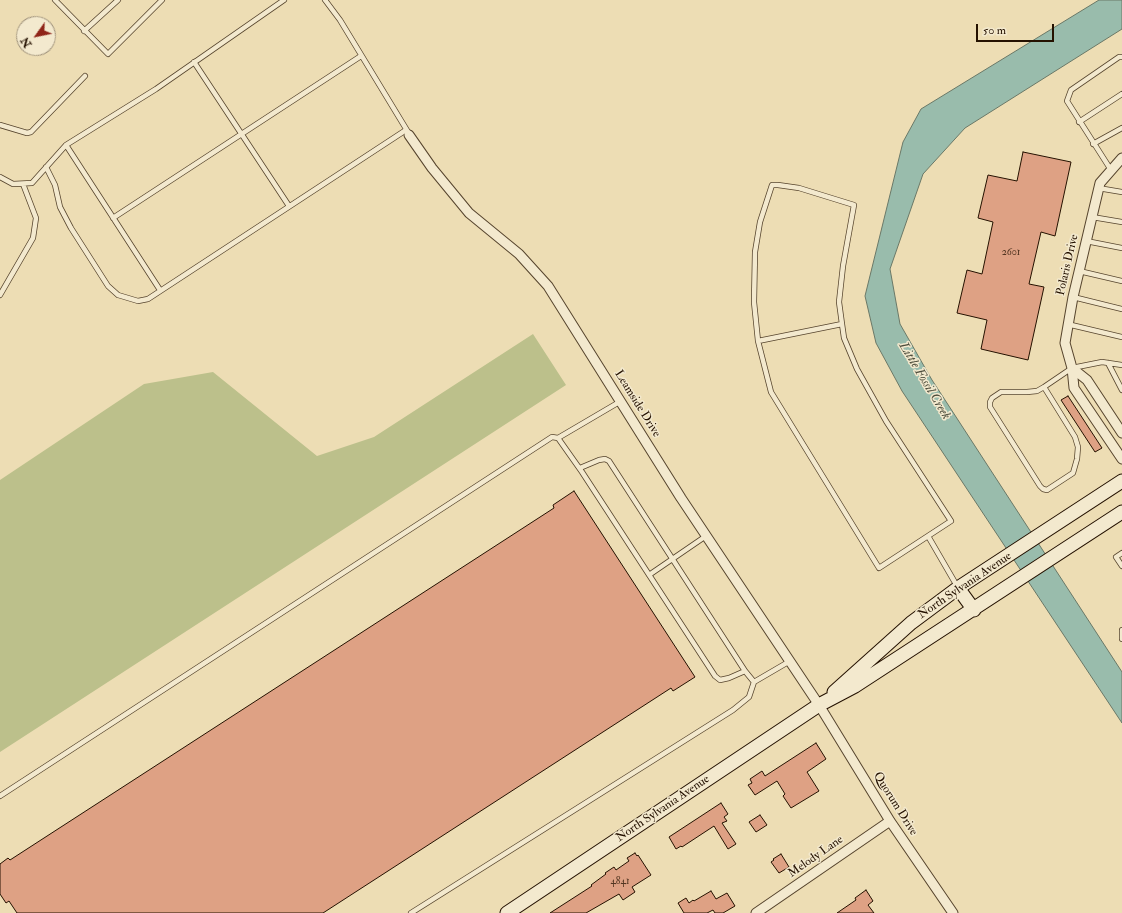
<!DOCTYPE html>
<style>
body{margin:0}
#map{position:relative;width:1122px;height:913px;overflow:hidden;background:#edddb4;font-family:"IM FELL Double Pica",serif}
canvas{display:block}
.north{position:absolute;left:16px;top:16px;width:40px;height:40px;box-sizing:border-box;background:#f3e9ce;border:1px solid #a0937c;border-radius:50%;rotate:237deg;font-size:11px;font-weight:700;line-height:16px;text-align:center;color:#241100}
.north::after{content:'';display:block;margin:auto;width:14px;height:18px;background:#8f2418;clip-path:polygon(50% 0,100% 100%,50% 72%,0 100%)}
.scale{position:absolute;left:976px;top:24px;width:78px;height:18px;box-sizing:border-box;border:2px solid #241100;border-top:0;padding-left:5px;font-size:12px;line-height:14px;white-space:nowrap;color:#241100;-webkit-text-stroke:3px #f3e9ce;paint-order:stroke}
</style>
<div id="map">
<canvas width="1122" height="913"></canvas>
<div class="north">N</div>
<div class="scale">50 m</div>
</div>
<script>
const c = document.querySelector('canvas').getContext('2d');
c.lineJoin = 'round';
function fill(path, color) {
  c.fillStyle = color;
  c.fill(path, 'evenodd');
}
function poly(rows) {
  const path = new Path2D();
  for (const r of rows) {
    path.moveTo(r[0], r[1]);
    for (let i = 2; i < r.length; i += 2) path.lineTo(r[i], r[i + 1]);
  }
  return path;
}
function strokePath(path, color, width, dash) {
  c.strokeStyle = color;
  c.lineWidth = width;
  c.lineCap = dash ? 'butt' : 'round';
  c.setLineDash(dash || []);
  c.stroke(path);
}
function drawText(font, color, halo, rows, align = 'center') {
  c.font = font + ' "IM FELL Double Pica",serif';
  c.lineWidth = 3;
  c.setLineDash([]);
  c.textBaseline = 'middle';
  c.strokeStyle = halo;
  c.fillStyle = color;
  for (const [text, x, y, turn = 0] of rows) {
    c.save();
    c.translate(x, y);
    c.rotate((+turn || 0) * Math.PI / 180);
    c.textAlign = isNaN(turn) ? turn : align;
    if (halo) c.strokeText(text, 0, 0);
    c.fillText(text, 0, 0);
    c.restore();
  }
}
const green = poly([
 [533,334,566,385,0,752,0,480,144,384,213,372,317,456,374,437]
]);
const water = poly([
 [1099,0,1122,0,1122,29,965,128,923,174,890,269,900,324,932,380,1122,672,1122,723,902,391,876,343,865,296,903,142,921,109,1099,0]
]);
const building = poly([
 [1023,152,1071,162,1055,236,1041,232,1029,284,1044,287,1028,360,981,349,987,320,957,313,967,270,982,274,993,222,978,218,988,175,1017,181,1023,152],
 [1068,396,1102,448,1095,452,1061,400,1068,396],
 [574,491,695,677,673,691,671,688,323,913,17,913,9,901,6,903,0,894,0,864,8,858,10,860,554,508,553,505,574,491],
 [816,743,826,759,807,772,819,791,791,808,783,796,785,794,777,781,755,795,748,785,752,783,750,779,762,771,765,776,816,743],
 [721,803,728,814,724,817,727,821,722,823,736,844,728,849,714,826,682,847,681,846,676,849,669,837,721,803],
 [760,815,767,825,756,832,749,822,760,815],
 [635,853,637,856,638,855,651,875,632,887,635,892,623,900,619,894,586,913,550,913,592,886,591,885,606,874,605,873,614,867,616,870,629,861,627,858,635,853],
 [781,854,789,867,779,873,771,862,774,860,773,859,781,854],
 [866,890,873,901,868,905,874,913,837,913,856,900,855,898,866,890],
 [711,891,716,899,727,893,735,906,723,913,715,913,713,910,707,913,684,913,678,903,686,898,689,903,693,900,694,901,711,891]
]);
const lane = poly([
 [55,0,108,54,162,0],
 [325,0,340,20,408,132],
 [84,31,118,0],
 [194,62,289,206],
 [1079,122,1122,94],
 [0,125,27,133,31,132,85,76],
 [1093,144,1122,128],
 [66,145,160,290],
 [46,167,55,185,60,207,71,228,108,286,118,295,138,301,148,299,406,130],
 [1111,170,1067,101,1071,90,1119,57,1122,57],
 [0,177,13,184,32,183,66,145,156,89,284,0],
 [1098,188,1122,192],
 [1092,217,1122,222],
 [113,218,361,56],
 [1086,241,1122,248],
 [1079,271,1122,281],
 [0,295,33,238,36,218,23,184],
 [1073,297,1122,309],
 [1067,324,1122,337],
 [758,341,754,302,755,252,760,222,772,185,778,185,799,188,854,205,843,266,839,302,842,324,844,338,857,369,886,421,951,521,879,568,771,392,758,341,842,324],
 [1108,363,1122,390],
 [1044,387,1075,437,1078,447,1077,459,1073,473,1047,490,1043,489,1040,486,990,407,990,402,992,398,1001,392,1027,392,1037,391,1044,387,1072,368,1102,362,1122,365],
 [558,438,621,401],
 [580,468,599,460,605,459,609,461,745,671],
 [928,536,957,586],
 [1122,553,1116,557,1122,566],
 [649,575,706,536],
 [1122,630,1122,639],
 [754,682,790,661],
 [0,796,552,437,558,438,582,472,715,676,720,680,729,678,745,671,754,682,749,697,733,710,411,913]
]);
const street = poly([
 [409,135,432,168,469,213,519,254,548,286,681,498,819,705,890,821,953,913],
 [1122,158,1100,183,1073,297,1065,343,1072,368,1074,388,1122,459],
 [1072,368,1087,380,1122,433],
 [756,913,890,821]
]);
const secondary = poly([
 [958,588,974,610],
 [834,692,911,623,958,588,1122,481],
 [507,913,819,705,855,686,1122,512]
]);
const numberNames = [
 ["2601",1011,253],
 ["4841",620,882]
];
const streetNames = [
 ["Polaris Drive",1068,265,-77],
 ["Leamside Drive",637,404,58],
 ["North Sylvania Avenue",965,586,-34],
 ["Quorum Drive",895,804,58],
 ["North Sylvania Avenue",663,809,-34],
 ["Melody Lane",816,857,-35]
];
const waterNames = [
 ["Little Fossil Creek",924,381,59]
];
fill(green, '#bcc08b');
fill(water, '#99bcac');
strokePath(water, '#6a7867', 1);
fill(building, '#dea184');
strokePath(building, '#241100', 1);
strokePath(lane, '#56442d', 6);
strokePath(street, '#56442d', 11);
strokePath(secondary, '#241100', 15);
strokePath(lane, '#f3e9ce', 4.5);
strokePath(street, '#f3e9ce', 9);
strokePath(secondary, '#f3e9ce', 13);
drawText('10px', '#523521', null, numberNames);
drawText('12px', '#241100', '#f3e9ce', streetNames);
drawText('italic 13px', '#4d4d3c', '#f3e9ce', waterNames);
</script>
